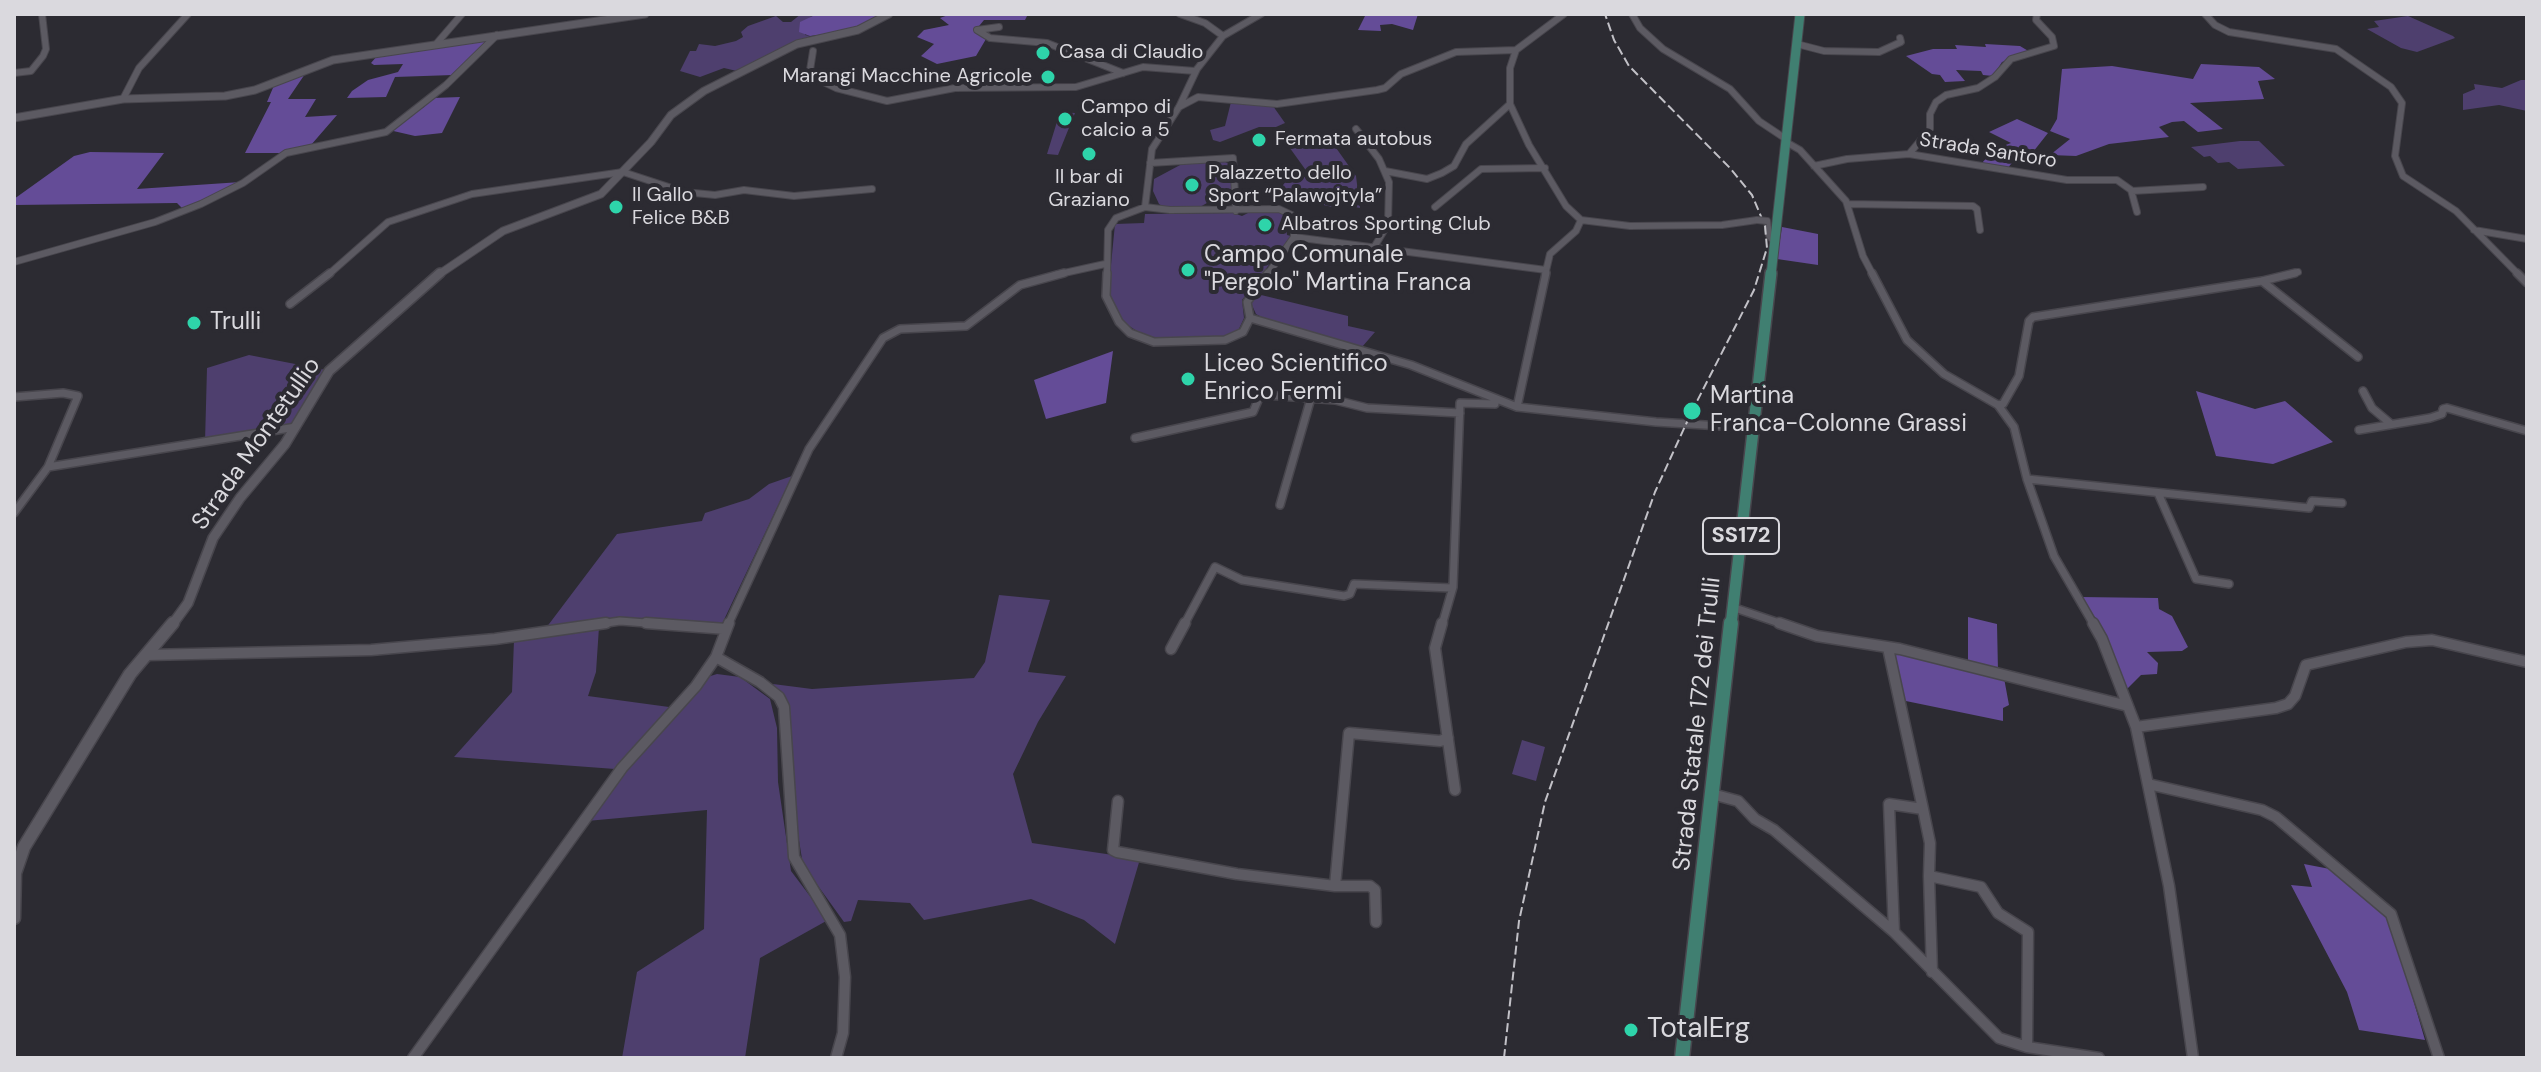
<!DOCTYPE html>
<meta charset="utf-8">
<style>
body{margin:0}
#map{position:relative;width:2541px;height:1072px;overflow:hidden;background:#2c2b32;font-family:"DM Sans",sans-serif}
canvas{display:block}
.frame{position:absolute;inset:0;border:16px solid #dad9de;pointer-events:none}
</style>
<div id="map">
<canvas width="2541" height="1072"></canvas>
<div class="frame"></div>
</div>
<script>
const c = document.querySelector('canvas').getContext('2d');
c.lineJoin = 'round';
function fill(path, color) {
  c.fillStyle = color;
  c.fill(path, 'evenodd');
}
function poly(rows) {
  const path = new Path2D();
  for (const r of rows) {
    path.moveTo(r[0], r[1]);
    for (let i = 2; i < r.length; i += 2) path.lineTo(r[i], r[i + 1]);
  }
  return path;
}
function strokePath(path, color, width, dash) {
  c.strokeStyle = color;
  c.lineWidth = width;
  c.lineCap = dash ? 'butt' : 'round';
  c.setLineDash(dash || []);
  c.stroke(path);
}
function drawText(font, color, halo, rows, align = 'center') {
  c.font = font + ' "DM Sans",sans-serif';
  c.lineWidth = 8;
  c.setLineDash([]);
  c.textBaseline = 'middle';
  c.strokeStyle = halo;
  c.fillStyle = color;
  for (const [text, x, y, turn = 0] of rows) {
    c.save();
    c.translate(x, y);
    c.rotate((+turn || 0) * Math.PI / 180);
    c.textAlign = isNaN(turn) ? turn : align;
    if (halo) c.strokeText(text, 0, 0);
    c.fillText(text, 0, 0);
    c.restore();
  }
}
const green = poly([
 [801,14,817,14,810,17,805,35,810,36,741,72,724,68,700,77,680,71,690,51,696,51,699,44,715,46,736,41,743,37,741,32,748,26,776,16,783,22,791,22],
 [2408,16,2453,36,2455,38,2417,52,2401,48,2367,29,2379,27,2374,21],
 [2521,80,2527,80,2527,111,2499,105,2463,110,2463,94,2475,89,2474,84,2502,88],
 [1231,102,1273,106,1285,123,1276,127,1259,127,1220,142,1213,140,1210,130,1225,126],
 [1060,112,1075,113,1058,155,1047,154],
 [1314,136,1322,146,1334,145,1356,176,1360,208,1339,204,1337,208,1319,204,1313,198,1278,191,1288,179,1310,176,1287,144],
 [2240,141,2259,141,2285,166,2238,169,2229,162,2218,163,2210,156,2204,157,2191,147],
 [1225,162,1232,165,1231,189,1200,207,1165,208,1159,204,1153,191,1154,179,1182,164],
 [1284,211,1287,235,1291,236,1242,300,1244,318,1238,331,1228,337,1165,341,1146,337,1120,320,1110,299,1109,285,1115,224,1144,223,1145,214,1233,213,1242,216,1248,213],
 [1257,294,1348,316,1348,326,1375,332,1362,347,1265,319,1256,314,1251,303],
 [249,355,326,370,290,430,205,442,207,368],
 [792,476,722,624,629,619,546,628,617,534,702,521,705,513,749,499,769,484],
 [999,595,1050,600,1028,672,1066,676,1038,722,1013,774,1032,843,1140,859,1115,944,1084,920,1031,899,924,920,910,903,858,900,851,921,844,922,803,865,789,779,786,711,773,684,812,689,974,678,985,662],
 [599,627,596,672,588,696,669,707,615,769,454,757,512,692,514,640],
 [717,674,740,677,770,699,777,728,778,782,791,871,828,920,760,958,745,1058,622,1058,637,972,704,929,707,810,587,821,643,741,704,678],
 [1522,740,1545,747,1536,781,1512,774]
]);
const forest = poly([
 [817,14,885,14,849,31,810,36,799,32,800,22],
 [951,14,1011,14,1027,16,1025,20,984,20,975,31,986,39,976,56,937,64,921,56,934,44,917,37,924,30,949,25,940,18],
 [1366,14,1418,14,1413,30,1392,24,1380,25,1381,31,1358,30],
 [485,39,486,42,453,75,395,77,386,97,347,98,352,91,368,80,398,72,403,64,374,65,371,63,377,56],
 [1985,44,2020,46,2030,52,2002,62,1993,76,1983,75,1981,71,1956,70,1965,81,1945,82,1940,75,1932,74,1906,56,1933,49,1957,49,1955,45,1986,47],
 [2201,64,2259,67,2275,79,2258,81,2264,99,2190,103,2223,129,2198,132,2184,121,2172,122,2159,127,2169,137,2109,144,2076,156,2050,155,2070,139,2050,131,2057,119,2062,69,2112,66,2193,79],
 [305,74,288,99,316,99,305,117,337,115,311,145,281,153,245,153,271,102,267,102,275,83],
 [460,97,442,133,415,136,389,130,424,107,433,98],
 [2017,119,2048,133,2033,152,2023,149,2007,169,1980,165,1995,149,2011,143,1989,132],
 [90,152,164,153,137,189,241,182,184,210,177,203,14,205,14,199,74,156],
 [1782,227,1818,234,1818,265,1777,259],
 [1113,351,1106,403,1046,419,1034,380],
 [2196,391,2255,409,2285,401,2333,442,2273,464,2216,456],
 [2080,597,2158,598,2159,609,2172,616,2188,647,2182,651,2147,652,2158,663,2157,674,2141,675,2125,691],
 [1968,617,1997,624,1998,671,2004,678,2009,705,2003,708,2003,721,1901,700,1892,650,1968,663],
 [2304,864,2330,869,2384,914,2392,927,2425,1040,2359,1030,2347,992,2291,885,2312,887]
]);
const minorFar2 = poly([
 [1180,14,1205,23,1223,36],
 [1564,14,1516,50,1510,68,1510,104,1529,145,1566,206,1581,220,1630,226,1722,225,1757,220],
 [1632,14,1640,28,1663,49,1730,89,1759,121,1786,139],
 [2205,14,2215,25,2229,32,2336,49,2391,87,2402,103,2395,156,2403,176,2456,211,2519,275],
 [999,27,977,30,990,38,1047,43,1123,73],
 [437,43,462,14],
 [1797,44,1824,51,1879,52,1901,42,1900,38],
 [813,51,810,70,815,78,836,88,887,101,955,88,1076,87,1143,67,1195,71],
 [14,73,31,71,43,56,46,49,42,14],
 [123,99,139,68,188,14],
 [1179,107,1198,97,1277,104,1377,90,1385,88,1401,74,1456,52,1516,50],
 [1356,129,1379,159,1389,182,1388,224,1373,249],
 [1786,142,1800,150,1846,201,1863,256,1873,275],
 [1909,154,1930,129,1930,114,1936,102,1946,95,1978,88,1995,77,2011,59,2054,46,2052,37,2036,20,2037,14],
 [1150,163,1233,158,1236,211],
 [1814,166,1847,159,1909,154,2067,180,2117,180,2131,190,2137,212],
 [1385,171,1427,179,1442,173,1454,166,1466,144,1510,104],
 [2132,191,2203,187],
 [1847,204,1973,206,1977,209,1980,230],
 [1145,207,1152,149,1179,107,1197,69,1223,36,1261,14],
 [1435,207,1481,169,1545,168],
 [1767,221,1769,235,1774,242],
 [2474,230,2527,239],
 [1294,237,1546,270],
 [14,262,155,222,201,204,243,183,286,153,386,132,446,85,497,35],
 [328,275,388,222,472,194,623,172,684,192,715,195,744,190,794,196,872,189],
 [1055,275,1105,264],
 [1107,275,1108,230,1116,218,1145,207,1170,210,1279,209,1294,216,1294,237,1267,275],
 [1545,275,1550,254,1576,231,1581,220],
 [2287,275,2298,272]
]);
const minorFar1 = poly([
 [1107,273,1106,296,1119,322,1130,333,1154,342,1225,340,1243,332,1250,318,1247,302,1268,273],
 [1872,273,1907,340,1944,374,1998,405,2014,427,2027,479,2054,556,2094,625],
 [2517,273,2527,283],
 [2262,281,2358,357],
 [290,304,330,273],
 [1250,318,1411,365,1517,407,1656,422,1754,428],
 [2363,391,2372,408,2391,424],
 [14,397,63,393,78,396,48,467,14,513],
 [1998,405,2003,404,2019,376,2029,321,2033,317,2262,281,2295,273],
 [1517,407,1546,273],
 [2359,430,2430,418,2442,414,2443,409,2447,408,2527,431],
 [1135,438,1253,412,1259,398,1266,395,1335,400,1367,408,1460,413],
 [48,467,296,427],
 [2027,479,2309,508,2312,501,2342,503],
 [2158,493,2196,579,2229,584],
 [1280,505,1311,398],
 [1732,607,1785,625],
 [593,625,620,621,672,625],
 [728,625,809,449,883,338,900,329,966,326,1020,285,1064,273],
 [1184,625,1215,567,1242,580,1344,596,1350,594,1354,584,1452,588],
 [1442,625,1453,587,1460,403,1495,404]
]);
const minor = poly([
 [646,623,726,629],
 [1442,623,1435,648,1455,790],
 [1779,623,1817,636,1900,649,2128,706],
 [2093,623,2102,639,2136,727,2169,886,2193,1058],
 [1888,648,1923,809],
 [1171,649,1185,623],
 [147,655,371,650,495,639,606,623],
 [716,657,760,682,779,697,784,707,794,857,840,935,845,977,843,1033,836,1058],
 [2136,727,2276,708,2288,704,2295,696,2306,665,2406,642,2432,640,2527,662],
 [2148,784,2262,810,2276,817,2391,914,2439,1058],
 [1712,794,1738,801,1755,819,1774,830,1894,932,1999,1038,2027,1047],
 [1118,801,1113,850,1117,852,1237,874,1335,886,1370,886,1375,890,1376,922],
 [1929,876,1932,972],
 [1335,886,1349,733,1440,741,1448,738],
 [1894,932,1889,804,1923,809,1930,843,1929,876,1981,887,1998,913,2028,932,2027,1047,2099,1058],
 [413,1058,622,768,696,686,716,657,729,623]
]);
const tertiaryFar2 = poly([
 [14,118,123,99,225,96,255,90,333,60,645,14],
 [438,275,503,231,601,194,651,142,671,115,704,91,797,44,858,30,889,14]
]);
const tertiaryFar1 = poly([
 [172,625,188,603,213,538,240,498,285,444,329,371,440,273]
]);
const tertiary = poly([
 [14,918,15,873,24,847,130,674,173,623]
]);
const primaryFar2 = poly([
 [1771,275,1800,14]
]);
const primaryFar1 = poly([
 [1731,625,1771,273]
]);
const primary = poly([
 [1682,1058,1731,623]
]);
const rail = poly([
 [1504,1058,1519,921,1545,802,1655,492,1692,411,1754,290,1767,248,1765,226,1752,195,1730,168,1629,66,1614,40,1605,14]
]);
const minorBridge = poly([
 [1757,220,1767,221]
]);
const markers = [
 [1043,53,8,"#2ed4aa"],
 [1048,77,8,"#2ed4aa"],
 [1065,119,8,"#2ed4aa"],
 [1259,140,8,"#2ed4aa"],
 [1089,154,8,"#2ed4aa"],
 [1192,185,8,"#2ed4aa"],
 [616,207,8,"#2ed4aa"],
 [1265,225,8,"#2ed4aa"],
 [1188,270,8,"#2ed4aa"],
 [194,323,8,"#2ed4aa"],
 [1188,379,8,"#2ed4aa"],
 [1692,411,10,"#2ed4aa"],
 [1631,1030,8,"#2ed4aa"]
];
const farPoinames = [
 ["Casa di Claudio",1059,53],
 ["Marangi Macchine Agricole",1032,77,"right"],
 ["Campo di",1081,108],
 ["calcio a 5",1081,131],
 ["Fermata autobus",1275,140],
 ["Palazzetto dello",1208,174],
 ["Sport “Palawojtyla”",1208,197],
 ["Il bar di",1089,178,"center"],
 ["Graziano",1089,201,"center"],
 ["Il Gallo",632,196],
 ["Felice B&B",632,219],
 ["Albatros Sporting Club",1281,225]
];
const farStreetnames = [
 ["Strada Santoro",1988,151,9]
];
const shields = [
 [1741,536,76]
];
const shieldNames = [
 ["SS172",1741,536]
];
const poiNames = [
 ["Campo Comunale",1204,256],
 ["\"Pergolo\" Martina Franca",1204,284],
 ["Trulli",210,323],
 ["Liceo Scientifico",1204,365],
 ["Enrico Fermi",1204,393],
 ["Martina",1710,397],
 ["Franca-Colonne Grassi",1710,425]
];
const streetNames = [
 ["Strada Montetullio",257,444,-55],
 ["Strada Statale 172 dei Trulli",1698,724,-84]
];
const nearPoinames = [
 ["TotalErg",1647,1030]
];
fill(green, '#4e3f6e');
fill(forest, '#644c97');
strokePath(minorFar2, '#48464d', 8);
strokePath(minorFar1, '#48464d', 10);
strokePath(minor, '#48464d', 13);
strokePath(tertiaryFar2, '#48464d', 9);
strokePath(tertiaryFar1, '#48464d', 12);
strokePath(tertiary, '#48464d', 15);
strokePath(primaryFar2, '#48464d', 11);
strokePath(primaryFar1, '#48464d', 14);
strokePath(primary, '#48464d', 17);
strokePath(minorFar2, '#5c5a62', 6);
strokePath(minorFar1, '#5c5a62', 7);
strokePath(minor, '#5c5a62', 10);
strokePath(tertiaryFar2, '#5c5a62', 7);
strokePath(tertiaryFar1, '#5c5a62', 9);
strokePath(tertiary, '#5c5a62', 12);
strokePath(primaryFar2, '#407f71', 9);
strokePath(primaryFar1, '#407f71', 11);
strokePath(primary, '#407f71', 14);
strokePath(rail, '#c2c1c7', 2, [9, 4]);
strokePath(minorBridge, '#48464d', 8, []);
strokePath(minorBridge, '#5c5a62', 6);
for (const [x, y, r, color] of markers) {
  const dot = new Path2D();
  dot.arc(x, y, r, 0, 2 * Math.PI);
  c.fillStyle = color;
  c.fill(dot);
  strokePath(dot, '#2c2b32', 3);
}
drawText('20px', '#dad9de', '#2c2b32', farPoinames, 'left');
drawText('20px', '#dad9de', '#2c2b32', farStreetnames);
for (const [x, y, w] of shields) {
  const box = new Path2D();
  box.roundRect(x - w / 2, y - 18, w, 36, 6);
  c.fillStyle = '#2c2b32';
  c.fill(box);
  strokePath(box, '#dad9de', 2);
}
drawText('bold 22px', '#dad9de', null, shieldNames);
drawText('24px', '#dad9de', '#2c2b32', poiNames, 'left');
drawText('24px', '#dad9de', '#2c2b32', streetNames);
drawText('28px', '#dad9de', '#2c2b32', nearPoinames, 'left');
</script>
